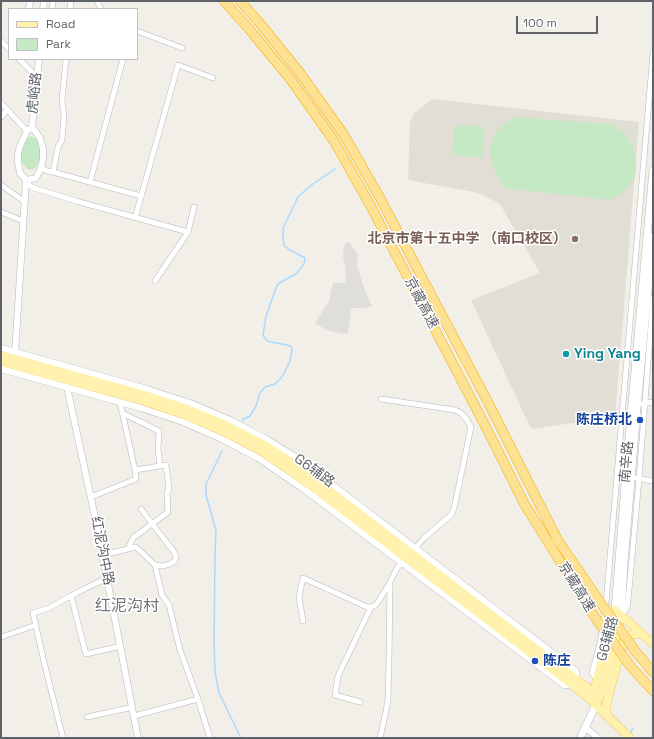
<!DOCTYPE html>
<meta charset="utf-8">
<style>
body{margin:0}
#map{position:relative;width:654px;height:739px;overflow:hidden;background:#f1efe8;font-family:"Space Grotesk",sans-serif}
canvas{display:block}
.frame{position:absolute;inset:0;border:2px solid #5f6368;pointer-events:none}
.legend{position:absolute;left:8px;top:8px;width:130px;height:52px;box-sizing:border-box;background:#fff;border:1px solid #bfc1c3;margin:0;padding:5px 7px;list-style:none;font-size:12px;color:#5f6368}
.legend li{display:flex;align-items:center;gap:8px;height:20px}
.legend b{width:20px;border:1px solid #bfc1c3}
.scale{position:absolute;left:516px;top:16px;width:82px;height:18px;box-sizing:border-box;border:2px solid #5f6368;border-top:0;padding-left:5px;font-size:12px;line-height:14px;white-space:nowrap;color:#5f6368;-webkit-text-stroke:3px #fff;paint-order:stroke}
</style>
<div id="map">
<canvas width="654" height="739"></canvas>
<div class="frame"></div>
<ul class="legend">
<li><b style="height:5px;background:#fff2af"></b>Road</li>
<li><b style="height:11px;background:#c5e8c5"></b>Park</li>
</ul>
<div class="scale">100 m</div>
</div>
<script>
const c = document.querySelector('canvas').getContext('2d');
c.lineJoin = 'round';
function fill(path, color) {
  c.fillStyle = color;
  c.fill(path, 'evenodd');
}
function poly(rows) {
  const path = new Path2D();
  for (const r of rows) {
    path.moveTo(r[0], r[1]);
    for (let i = 2; i < r.length; i += 2) path.lineTo(r[i], r[i + 1]);
  }
  return path;
}
function strokePath(path, color, width, dash) {
  c.strokeStyle = color;
  c.lineWidth = width;
  c.lineCap = dash ? 'butt' : 'round';
  c.setLineDash(dash || []);
  c.stroke(path);
}
function drawText(font, color, halo, rows, align = 'center') {
  c.font = font + ' "Space Grotesk","Noto Sans SC",sans-serif';
  c.lineWidth = 3;
  c.setLineDash([]);
  c.textBaseline = 'middle';
  c.strokeStyle = halo;
  c.fillStyle = color;
  for (const [text, x, y, turn = 0] of rows) {
    c.save();
    c.translate(x, y);
    c.rotate((+turn || 0) * Math.PI / 180);
    c.textAlign = isNaN(turn) ? turn : align;
    if (halo) c.strokeText(text, 0, 0);
    c.fillText(text, 0, 0);
    c.restore();
  }
}
const industrial = poly([
 [346,242,350,243,358,255,357,265,364,288,372,306,366,308,351,308,348,333,344,334,326,330,315,323,329,301,333,283,346,283,345,266,343,257,344,247]
]);
const education = poly([
 [432,99,639,122,615,417,531,429,471,300,540,273,500,204,479,193,408,180,410,123,413,114]
]);
const green = poly([
 [515,117,611,124,618,129,625,133,633,147,636,163,635,178,623,192,610,200,503,188,502,182,494,170,489,150,495,134,502,126],
 [455,125,485,127,482,158,452,155],
 [31,136,33,137,38,140,39,143,41,155,39,162,36,167,34,169,30,170,27,169,22,163,21,150,25,140]
]);
const stream = poly([
 [242,420,250,416,256,406,260,393,265,387,275,384,282,377,290,361,292,350,291,346,267,341,263,335,266,316,276,288,279,283,296,274,304,264,305,258,290,250,284,246,283,236,283,228,298,197,310,186,335,169],
 [222,451,206,484,206,495,216,531,215,555,214,644,215,672,219,693,241,738],
 [631,732,633,728]
]);
const minor = poly([
 [97,1,101,9],
 [52,9,53,1],
 [70,9,71,1],
 [137,31,182,48],
 [1,41,9,49],
 [19,59,37,77],
 [1,103,27,131],
 [1,117,7,110],
 [41,168,47,171,53,172,58,147,62,140,64,116,62,100,66,59],
 [53,172,141,196],
 [26,180,31,187,76,201,188,232,194,207],
 [90,182,123,59],
 [1,185,25,202],
 [1,212,23,221],
 [135,218,178,65,213,78],
 [155,281,188,232],
 [381,399,455,410,461,413,467,420,471,427,455,504,452,514,424,538,413,551],
 [120,402,135,470,166,465,169,489,167,492,168,512,133,538,128,549],
 [642,404,653,402],
 [122,413,159,431,158,449,160,466],
 [631,477,653,481],
 [91,497,136,479,135,470],
 [141,509,174,552,176,557,175,561,170,564,162,566,155,565],
 [102,552,106,554,111,553,136,547,155,565,162,595,169,605,180,650,198,699,134,716],
 [71,596,86,654,121,646],
 [621,615,627,608,629,590,639,479,653,298],
 [303,621,299,597,303,578,367,607,371,607,376,605,390,583],
 [1,637,36,625],
 [597,680,592,673,600,644,606,604,653,53],
 [198,699,210,738],
 [360,702,335,695,338,676,371,607],
 [87,717,133,707],
 [63,738,44,662,33,613,49,608,76,593,107,578],
 [380,738,386,711,388,699,389,662,390,582,397,568,404,561]
]);
const tertiary = poly([
 [29,9,30,1],
 [43,9,44,1],
 [32,127,39,59],
 [1,348,147,389,190,403,230,420,268,440,294,456,317,473,576,671,577,680],
 [15,354,26,180,20,173,18,163,18,154,20,146,27,131,32,127,40,138,43,149,43,159,41,168,36,178,26,180],
 [1,369,141,408,183,422,222,439,258,458,305,490,564,685,574,686],
 [67,387,95,517,138,738],
 [585,727,598,738]
]);
const secondary = poly([
 [615,610,627,460,653,170],
 [621,615,624,564,636,419,653,236],
 [580,738,596,705]
]);
const primary = poly([
 [1,355,145,395,187,409,228,426,265,445,290,461,313,478,582,684,594,692,596,705],
 [1,362,144,401,185,415,225,432,261,451,309,484,574,686,591,700,630,738],
 [593,695,615,610,653,644],
 [596,704,603,688,619,623],
 [608,716,606,709,607,701,623,643,631,635,641,633]
]);
const motorway = poly([
 [224,1,249,29,291,80,334,141,369,203,491,437,525,505,596,619],
 [240,1,258,21,300,73,344,135,380,198,490,406,557,539,600,602],
 [636,652,653,672],
 [632,668,653,691]
]);
const motorwayBridge = poly([
 [600,602,636,652],
 [596,619,632,668]
]);
const markers = [
 [575,239,4,"#8d6e63"],
 [566,354,4,"#0f9aa8"],
 [640,420,4,"#1a4fb4"],
 [535,661,4,"#1a4fb4"]
];
const streetNames = [
 ["虎峪路",35,93,-84],
 ["京藏高速",421,303,62],
 ["南辛路",627,462,-85],
 ["G6辅路",314,471,36],
 ["红泥沟中路",102,551,79],
 ["京藏高速",576,587,58],
 ["G6辅路",608,639,-74]
];
const educationNames = [
 ["北京市第十五中学 （南口校区）",567,239]
];
const cultureNames = [
 ["Ying Yang",574,354]
];
const transitNames = [
 ["陈庄桥北",632,420],
 ["陈庄",543,661,"left"]
];
const quarterNames = [
 ["红泥沟村",127,607]
];
fill(industrial, '#e0deda');
fill(education, '#e1ded6');
fill(green, '#c5e8c5');
strokePath(stream, '#aadaff', 1.5);
strokePath(minor, '#b5b8bc', 6);
strokePath(tertiary, '#b5b8bc', 7);
strokePath(secondary, '#b6babf', 8);
strokePath(primary, '#f2c960', 9);
strokePath(motorway, '#f9ab00', 10);
strokePath(minor, '#fff', 5);
strokePath(tertiary, '#fff', 6);
strokePath(secondary, '#fff', 7);
strokePath(primary, '#fff2af', 8);
strokePath(motorway, '#fde293', 9);
strokePath(motorwayBridge, '#f9ab00', 10, []);
strokePath(motorwayBridge, '#fde293', 9);
for (const [x, y, r, color] of markers) {
  const dot = new Path2D();
  dot.arc(x, y, r, 0, 2 * Math.PI);
  c.fillStyle = color;
  c.fill(dot);
  strokePath(dot, '#fff', 1.5);
}
drawText('14px', '#5f6368', '#fff', streetNames);
drawText('bold 14px', '#785e54', '#fff', educationNames, 'right');
drawText('bold 14px', '#0d838f', '#fff', cultureNames, 'left');
drawText('bold 14px', '#164399', '#fff', transitNames, 'right');
drawText('16px', '#70757a', '#fff', quarterNames);
</script>
